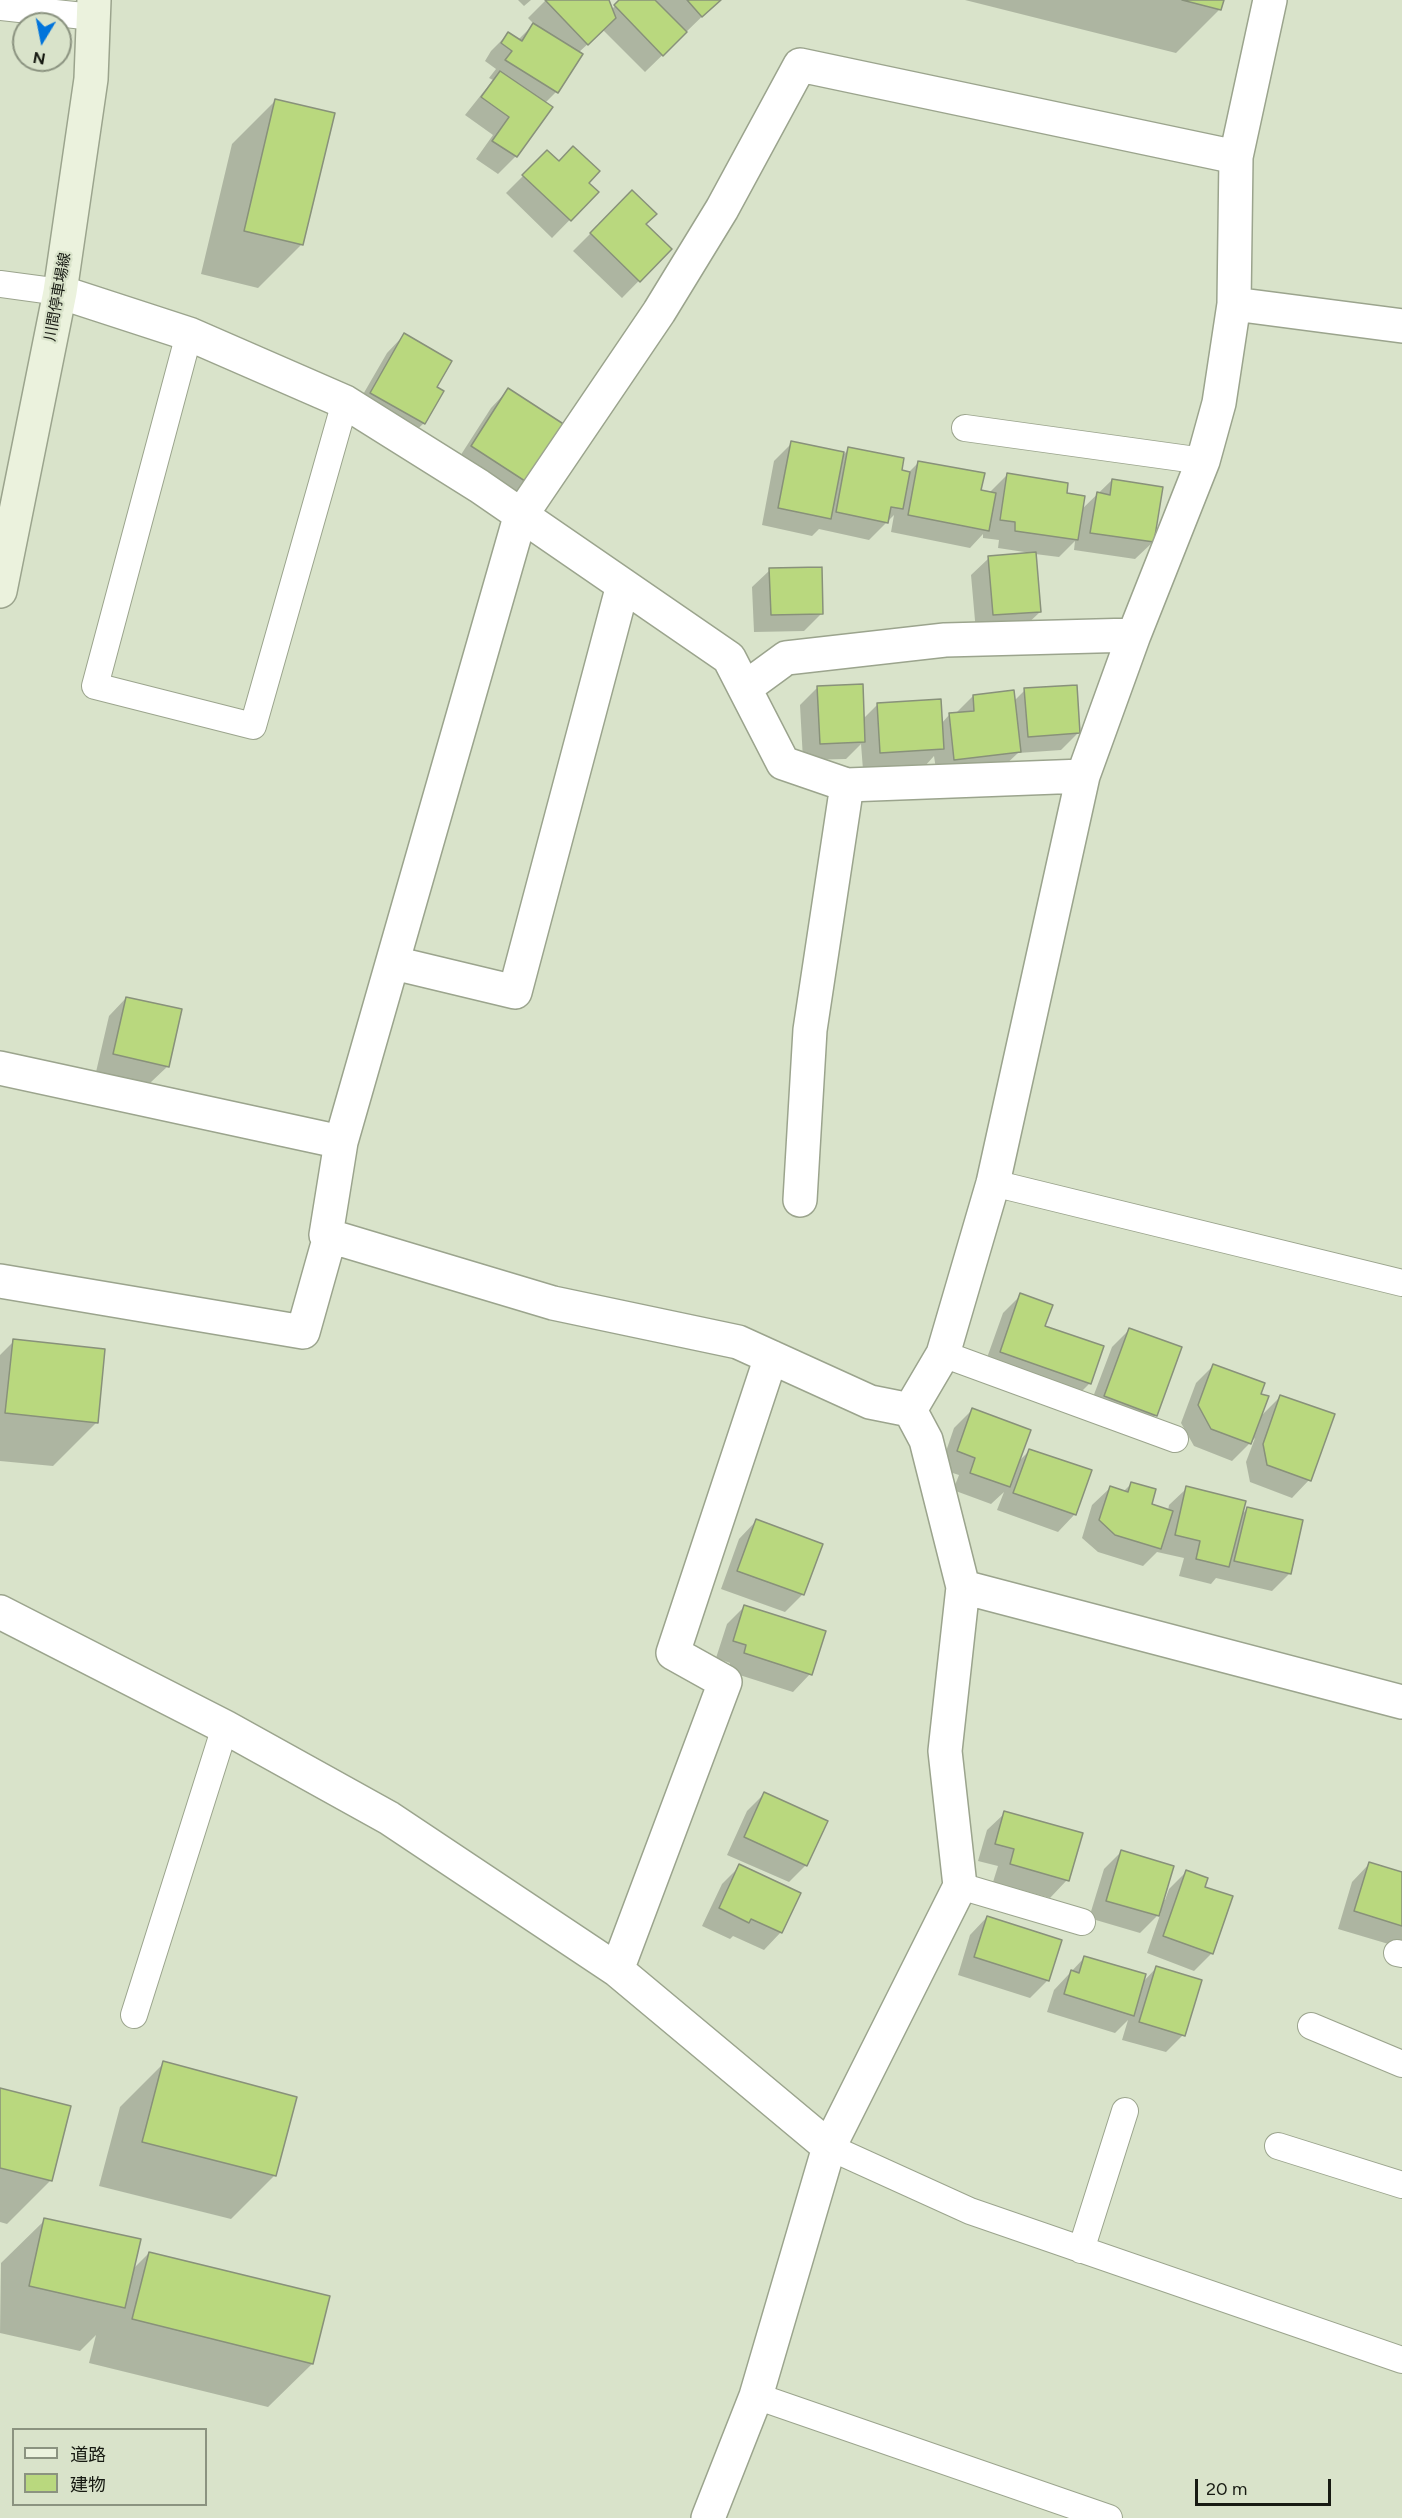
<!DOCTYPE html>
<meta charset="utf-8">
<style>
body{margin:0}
#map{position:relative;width:1402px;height:2518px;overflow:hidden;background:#d9e3ca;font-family:Figtree,"Noto Sans JP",sans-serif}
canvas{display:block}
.legend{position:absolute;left:12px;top:2428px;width:195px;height:78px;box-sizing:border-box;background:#d9e3ca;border:2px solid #8b9380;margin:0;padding:8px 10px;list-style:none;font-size:18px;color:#171a12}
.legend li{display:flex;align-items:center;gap:12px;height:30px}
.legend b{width:30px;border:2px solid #8b9380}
.north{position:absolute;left:12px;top:12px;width:60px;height:60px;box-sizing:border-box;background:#d9e3ca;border:2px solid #8b9380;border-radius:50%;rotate:190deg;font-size:16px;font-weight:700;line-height:24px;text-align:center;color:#171a12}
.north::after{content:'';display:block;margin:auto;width:21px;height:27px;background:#0174db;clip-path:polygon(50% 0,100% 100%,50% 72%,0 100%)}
.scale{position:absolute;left:1195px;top:2479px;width:136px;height:27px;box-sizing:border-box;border:3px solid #171a12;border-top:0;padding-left:8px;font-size:18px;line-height:21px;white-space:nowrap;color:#171a12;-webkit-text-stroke:4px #d9e3ca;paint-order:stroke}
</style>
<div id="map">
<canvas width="1402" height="2518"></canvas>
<ul class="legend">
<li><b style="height:8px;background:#ebf2dd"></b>道路</li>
<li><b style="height:16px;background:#b9d87e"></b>建物</li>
</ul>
<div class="north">N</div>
<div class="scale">20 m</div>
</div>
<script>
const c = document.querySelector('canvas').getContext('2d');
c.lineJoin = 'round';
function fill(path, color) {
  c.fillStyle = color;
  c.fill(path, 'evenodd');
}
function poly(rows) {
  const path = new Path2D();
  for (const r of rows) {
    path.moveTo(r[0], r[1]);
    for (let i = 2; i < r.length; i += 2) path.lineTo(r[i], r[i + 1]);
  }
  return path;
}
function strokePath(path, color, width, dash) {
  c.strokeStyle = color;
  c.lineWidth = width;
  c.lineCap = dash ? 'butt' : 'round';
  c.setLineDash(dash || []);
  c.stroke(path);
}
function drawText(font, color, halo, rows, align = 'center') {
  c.font = font + ' Figtree,"Noto Sans JP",sans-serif';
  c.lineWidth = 4.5;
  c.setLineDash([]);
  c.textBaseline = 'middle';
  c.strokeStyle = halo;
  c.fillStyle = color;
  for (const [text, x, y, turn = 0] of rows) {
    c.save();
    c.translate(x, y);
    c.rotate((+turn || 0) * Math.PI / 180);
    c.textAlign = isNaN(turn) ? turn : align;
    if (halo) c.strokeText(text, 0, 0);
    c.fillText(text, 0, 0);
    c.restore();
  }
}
const shadow = poly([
 [518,0,531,0,524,6],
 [546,0,607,0,611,10,621,0,719,0,645,72,603,30,578,53,581,54,556,92,545,103,551,107,516,156,498,174,476,159,493,135,465,115,493,80,489,78,496,69,485,61,491,51,508,34,518,40,534,24,528,18],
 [965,0,1222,0,1220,9,1176,53],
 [276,100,302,244,258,288,201,274,232,144],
 [547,152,597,192,552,238,506,193],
 [632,192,644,224,670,249,622,298,573,251],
 [404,335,424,423,406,440,354,410,387,353],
 [508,390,527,482,510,499,455,464,491,408],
 [792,443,844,454,849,449,908,473,919,462,989,493,1007,475,1065,494,1081,510,1112,480,1153,542,1135,559,1074,550,1075,541,1059,557,1035,554,1040,612,1022,629,976,632,971,575,989,558,1031,553,998,548,999,540,983,538,983,534,970,548,891,532,894,515,869,540,819,529,812,536,762,525,774,461],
 [770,570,822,613,804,631,754,632,752,587],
 [817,688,863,719,878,704,941,724,949,715,955,714,973,696,1014,701,1025,690,1079,732,1061,750,1018,753,1002,768,937,776,934,756,925,766,863,770,861,744,846,759,803,760,800,705],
 [126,998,168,1066,150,1083,96,1072,109,1016],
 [1021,1295,1090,1383,1073,1400,983,1369,1003,1313],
 [1129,1330,1156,1415,1138,1432,1087,1413,1112,1347],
 [14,1341,96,1423,53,1466,0,1461,0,1355],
 [1214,1365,1259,1394,1259,1418,1281,1396,1333,1415,1309,1480,1292,1498,1250,1482,1246,1462,1255,1438,1232,1461,1194,1446,1181,1423,1196,1383],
 [972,1410,1017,1463,1030,1450,1075,1514,1058,1532,997,1510,1004,1492,991,1504,953,1490,959,1475,940,1469,954,1428],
 [1131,1484,1150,1505,1168,1511,1169,1505,1187,1488,1241,1515,1247,1509,1290,1573,1272,1591,1216,1578,1211,1584,1179,1576,1184,1558,1157,1552,1143,1566,1098,1552,1082,1538,1092,1505,1110,1488,1123,1492],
 [756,1521,821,1545,802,1595,785,1612,721,1589,739,1539],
 [744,1607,810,1674,793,1692,727,1671,730,1663,716,1658,727,1624],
 [764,1794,806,1865,789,1882,727,1855,747,1811],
 [1005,1813,1067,1880,1050,1898,993,1882,998,1866,978,1861,987,1830],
 [1121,1852,1162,1900,1165,1900,1169,1889,1186,1872,1203,1887,1212,1953,1194,1971,1147,1953,1161,1912,1140,1933,1089,1918,1104,1869],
 [1369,1864,1402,1874,1402,1948,1338,1929,1352,1882],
 [740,1866,781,1932,764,1950,733,1936,730,1939,702,1926,722,1884],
 [987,1917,1048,1980,1030,1998,958,1975,970,1935],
 [1084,1958,1143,1982,1156,1968,1183,2035,1166,2052,1122,2040,1128,2020,1115,2033,1047,2012,1054,1990],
 [164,2063,295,2098,274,2176,231,2219,99,2186,120,2107],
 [0,2089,51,2180,7,2224,0,2222],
 [45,2220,132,2270,149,2253,312,2364,268,2407,89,2363,96,2335,80,2351,0,2333,1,2263]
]);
const building = poly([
 [545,0,609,0,616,18,588,45,545,0],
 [619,0,655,0,687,32,663,56,614,5,619,0],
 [687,0,721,0,702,17,687,0],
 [1182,0,1224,0,1221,10,1182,0],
 [533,23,583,54,558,93,505,60,512,51,501,43,508,32,522,41,533,23],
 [500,71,553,107,517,157,492,141,509,117,481,97,500,71],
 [275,99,335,113,303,245,244,231,275,99],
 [573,146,600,171,589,183,599,192,571,221,522,175,547,150,559,161,573,146],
 [632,190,657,214,646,224,672,249,640,282,590,233,632,190],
 [404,333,452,361,437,387,444,391,425,424,370,393,404,333],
 [508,388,565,425,528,483,471,446,508,388],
 [791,441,844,452,831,519,778,508,791,441],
 [848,447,904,458,902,470,910,472,903,509,891,507,888,523,836,512,848,447],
 [918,461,985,473,981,490,996,493,989,531,908,515,918,461],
 [1007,473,1068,483,1067,493,1085,496,1078,540,1015,531,1015,522,1000,520,1007,473],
 [1112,479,1163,487,1154,542,1090,533,1097,492,1110,495,1112,479],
 [1036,552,1041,612,993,615,988,556,1036,552],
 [822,567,823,614,771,615,769,568,822,567],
 [863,684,865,742,820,744,817,686,863,684],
 [1077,685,1080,733,1028,737,1024,688,1077,685],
 [1014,690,1021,752,954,760,949,713,974,711,973,695,1014,690],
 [941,699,944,749,880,753,877,703,941,699],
 [126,997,182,1009,169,1067,113,1054,126,997],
 [1020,1293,1053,1305,1045,1326,1104,1346,1091,1384,1000,1352,1020,1293],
 [1129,1328,1182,1347,1157,1416,1104,1396,1129,1328],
 [13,1339,105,1349,98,1423,5,1413,13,1339],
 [1213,1364,1265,1383,1261,1394,1269,1396,1251,1444,1211,1429,1198,1405,1213,1364],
 [1280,1395,1335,1414,1311,1481,1267,1465,1263,1444,1280,1395],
 [972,1408,1031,1430,1010,1487,970,1473,975,1458,957,1451,972,1408],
 [1029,1449,1092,1470,1076,1515,1013,1493,1029,1449],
 [1131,1482,1156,1489,1152,1504,1173,1511,1161,1549,1115,1535,1099,1520,1110,1486,1128,1492,1131,1482],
 [1186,1486,1246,1501,1229,1567,1196,1559,1200,1541,1175,1535,1186,1486],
 [1247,1507,1303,1520,1291,1574,1234,1561,1247,1507],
 [756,1519,823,1544,804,1595,737,1571,756,1519],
 [744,1605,826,1631,812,1675,744,1653,746,1645,733,1641,744,1605],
 [764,1792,828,1821,807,1866,744,1837,764,1792],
 [1004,1811,1083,1833,1069,1881,1010,1864,1014,1849,995,1844,1004,1811],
 [1121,1850,1174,1866,1159,1916,1106,1901,1121,1850],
 [1369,1862,1402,1872,1402,1926,1354,1911,1369,1862],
 [739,1864,801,1893,782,1933,751,1919,749,1923,719,1908,739,1864],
 [1186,1870,1208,1878,1205,1887,1233,1896,1213,1954,1163,1936,1186,1870],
 [987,1916,1062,1940,1049,1981,974,1957,987,1916],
 [1084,1956,1146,1974,1134,2016,1064,1994,1071,1970,1079,1973,1084,1956],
 [1156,1966,1202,1980,1185,2036,1139,2022,1156,1966],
 [163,2061,297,2097,276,2176,142,2142,163,2061],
 [0,2088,71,2106,52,2181,0,2168,0,2088],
 [44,2218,141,2239,125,2308,29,2286,44,2218],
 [149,2252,330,2296,313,2364,132,2319,149,2252]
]);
const lane = poly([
 [0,7,93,17],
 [0,284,60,292],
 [189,334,95,686,253,726,345,402],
 [965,428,1203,461],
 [993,1183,1402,1283],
 [943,1354,1175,1439],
 [960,1886,1082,1922],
 [1397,1953,1402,1954],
 [134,2015,225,1727],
 [1311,2026,1402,2064],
 [1278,2146,1402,2185],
 [829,2147,970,2211,1402,2360],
 [1081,2250,1125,2111],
 [756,2396,1109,2518]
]);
const street = poly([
 [60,292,189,334,345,402,479,486,729,658,783,763,847,785,810,1030,800,1200],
 [1234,304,1402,326],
 [745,688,786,658,945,640,1134,635],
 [847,785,1083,776],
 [394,963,515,992,623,585],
 [0,1068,341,1142],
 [0,1281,303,1332,330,1236],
 [910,1410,870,1402,738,1342,553,1303,326,1235,341,1142,520,517,659,312,722,209,800,65,1236,157],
 [910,1410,943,1354,993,1183,1083,776,1134,635,1203,461,1219,403,1234,304,1236,157,1270,0],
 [963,1587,1402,1702],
 [0,1612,225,1727,389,1818,617,1970,829,2147],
 [617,1970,725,1682,673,1653,771,1357],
 [708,2518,756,2396,829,2147,960,1886,945,1751,963,1587,926,1440,910,1410]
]);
const secondary = poly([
 [0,591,60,292,91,79,94,0]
]);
const streetNames = [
 ["川間停車場線",58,297,-80]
];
fill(shadow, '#0003');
fill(building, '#b9d87e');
strokePath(building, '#88917a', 1.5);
strokePath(lane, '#9ba48d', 28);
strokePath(street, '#9ba48d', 36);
strokePath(secondary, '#9ba48d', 36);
strokePath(lane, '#fff', 26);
strokePath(street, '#fff', 33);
strokePath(secondary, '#ebf2dd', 33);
drawText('15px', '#171a12', '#d9e3ca', streetNames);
</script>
